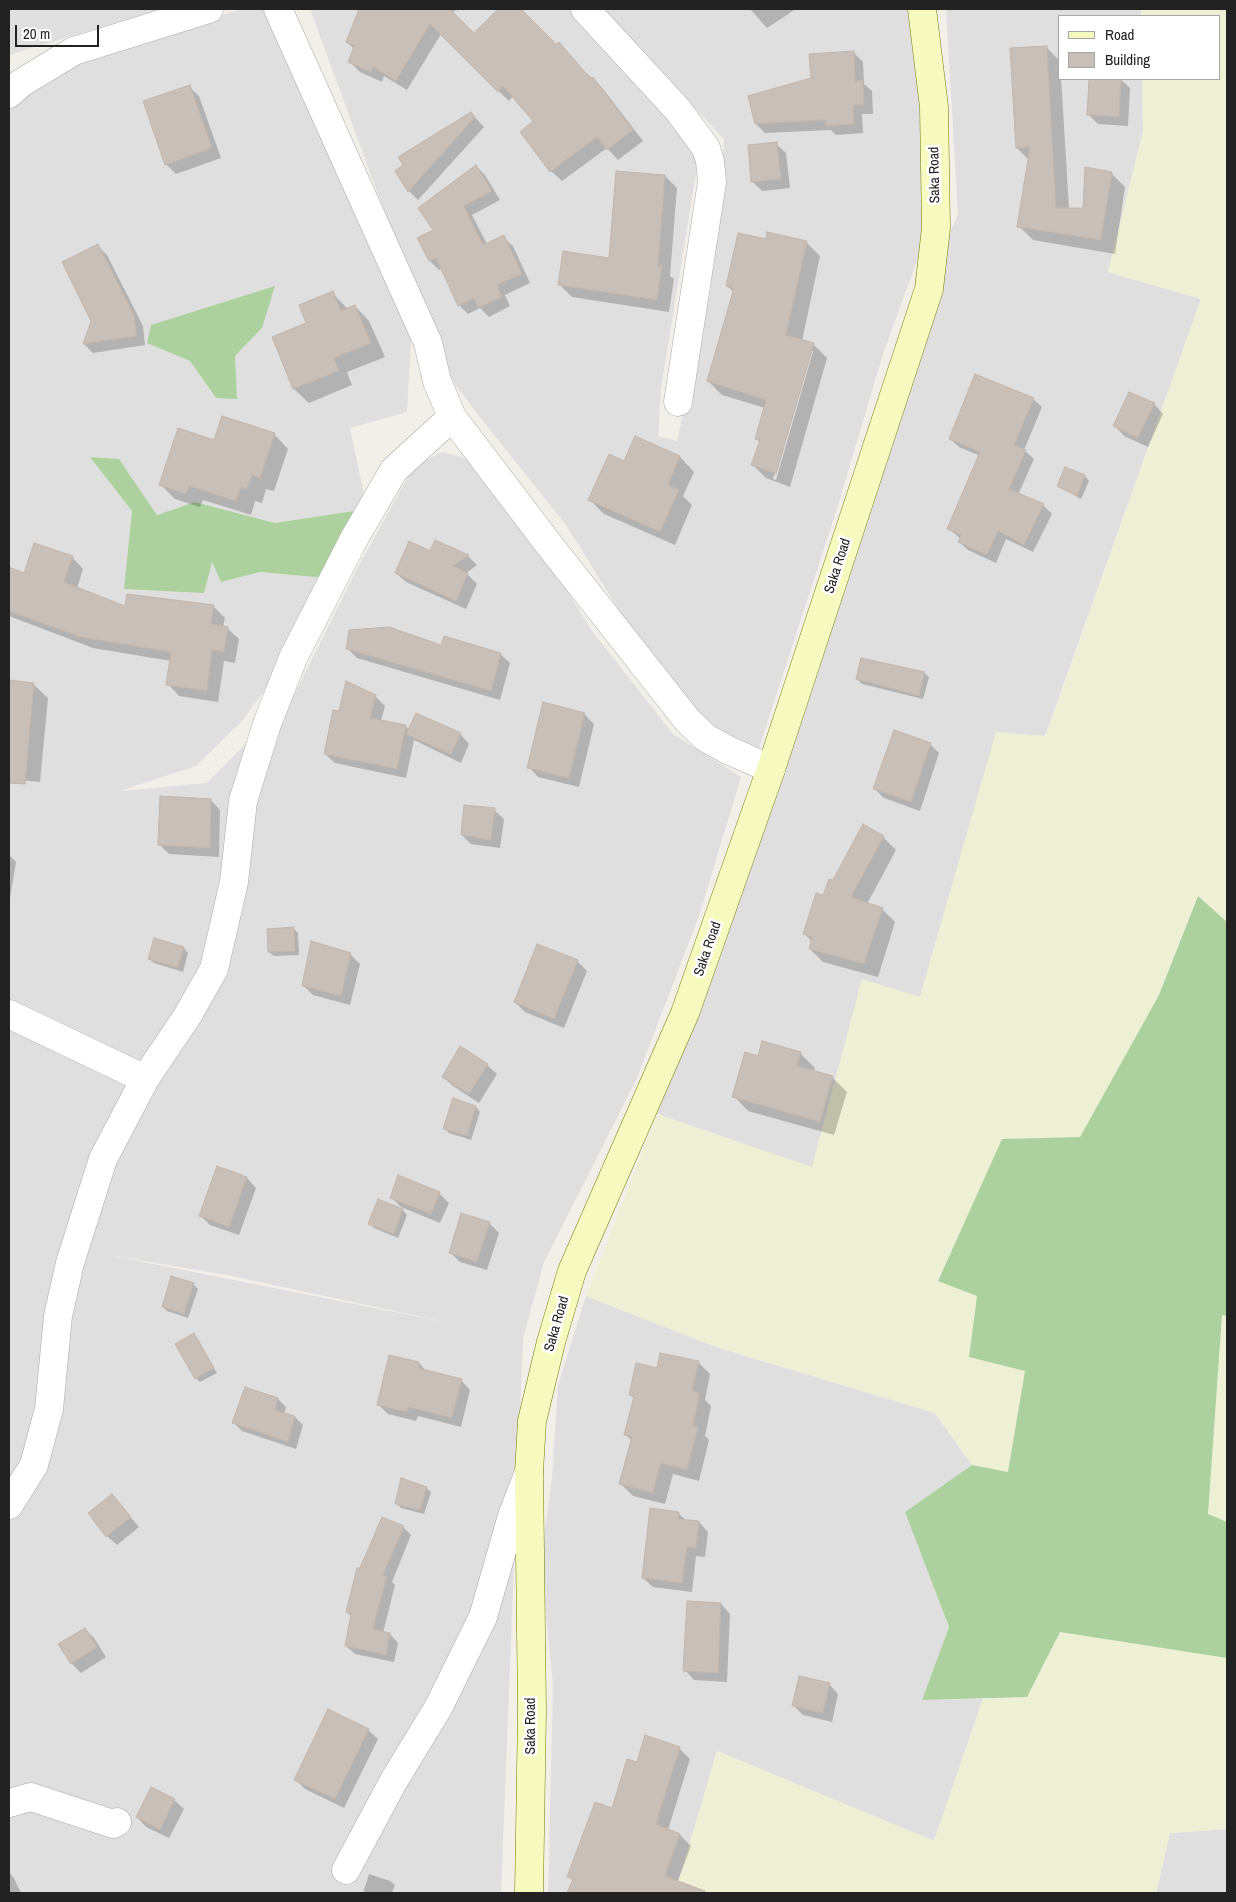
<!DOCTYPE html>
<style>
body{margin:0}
#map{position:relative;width:1236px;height:1902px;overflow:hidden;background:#f2efe9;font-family:"Archivo Narrow",sans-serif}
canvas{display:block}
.frame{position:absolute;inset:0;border:10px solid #222;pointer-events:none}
.legend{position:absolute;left:1058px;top:15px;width:162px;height:65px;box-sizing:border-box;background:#fff;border:1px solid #a7a7a7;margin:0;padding:6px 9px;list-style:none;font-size:15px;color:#222}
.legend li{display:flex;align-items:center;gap:10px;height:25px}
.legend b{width:25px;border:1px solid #a7a7a7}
.scale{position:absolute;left:15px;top:25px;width:84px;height:22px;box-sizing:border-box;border:2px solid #222;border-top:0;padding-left:6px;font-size:15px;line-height:18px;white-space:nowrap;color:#222;-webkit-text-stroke:4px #fff;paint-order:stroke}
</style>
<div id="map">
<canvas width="1236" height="1902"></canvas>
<div class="frame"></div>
<ul class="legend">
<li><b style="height:6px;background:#f7fabf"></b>Road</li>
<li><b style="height:14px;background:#c7bfb8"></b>Building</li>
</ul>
<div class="scale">20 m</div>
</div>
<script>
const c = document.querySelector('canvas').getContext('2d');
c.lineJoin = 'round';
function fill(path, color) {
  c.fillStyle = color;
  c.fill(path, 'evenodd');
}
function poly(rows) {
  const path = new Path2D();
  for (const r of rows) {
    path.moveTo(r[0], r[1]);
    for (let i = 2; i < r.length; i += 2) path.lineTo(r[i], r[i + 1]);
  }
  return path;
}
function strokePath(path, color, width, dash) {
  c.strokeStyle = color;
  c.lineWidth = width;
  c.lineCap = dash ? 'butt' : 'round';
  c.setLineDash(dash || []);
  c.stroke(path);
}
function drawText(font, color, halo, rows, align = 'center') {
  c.font = font + ' "Archivo Narrow",sans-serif';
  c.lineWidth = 5;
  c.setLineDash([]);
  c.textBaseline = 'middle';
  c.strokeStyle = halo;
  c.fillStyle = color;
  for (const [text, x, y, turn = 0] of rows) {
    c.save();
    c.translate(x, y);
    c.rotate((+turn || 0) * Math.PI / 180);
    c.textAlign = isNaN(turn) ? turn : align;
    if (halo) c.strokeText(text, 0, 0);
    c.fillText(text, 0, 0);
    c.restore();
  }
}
const residential = poly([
 [9,9,160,9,9,55],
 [243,9,272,9,411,340,407,412,350,428,367,509,275,523,195,502,157,515,119,459,91,457,132,511,125,589,212,562,221,582,260,572,326,578,283,665,242,721,196,766,120,791,207,783,294,695,357,569,414,466,442,452,472,460,532,533,592,631,673,734,741,777,699,916,637,1078,544,1262,523,1338,501,1893,9,1893,9,110,73,56],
 [262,328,235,356,216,398,190,361],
 [103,1254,227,1275,455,1324],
 [310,9,576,9,700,149,661,388,658,436,677,441,710,293,721,203,724,139,646,56,597,9,915,9,929,128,922,247,883,354,836,512,759,748,716,728,659,674,566,525,479,416,452,380,396,243],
 [946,9,1141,9,1141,16,1060,16,1060,79,1142,79,1143,132,1108,272,1201,299,1045,736,996,733,920,997,862,980,812,1168,657,1114,725,936,804,702,951,231,958,214],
 [586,1296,719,1348,935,1413,972,1465,905,1512,949,1627,922,1700,983,1699,934,1841,717,1751,675,1893,548,1893,553,1685,541,1560,552,1478,558,1385],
 [1227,1829,1227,1893,1156,1893,1170,1833]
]);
const farmland = poly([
 [1141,9,1227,9,1227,922,1197,896,1159,995,1080,1137,1002,1140,938,1280,977,1296,969,1357,1025,1371,1008,1472,972,1465,935,1413,711,1345,586,1296,657,1114,812,1167,862,979,920,997,996,732,1046,736,1201,299,1108,272,1143,132,1142,79,1220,79,1220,16,1141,16],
 [1222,1315,1227,1316,1227,1522,1208,1515],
 [1060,1632,1227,1658,1227,1829,1170,1833,1156,1893,675,1893,717,1751,934,1841,983,1699,1027,1697]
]);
const forest = poly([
 [275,286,262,328,235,356,237,399,216,398,190,361,147,343,151,325],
 [90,457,119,459,157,515,195,502,275,523,367,509,326,578,260,572,221,582,212,562,204,593,124,589,132,511],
 [1198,896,1227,922,1227,1316,1222,1315,1208,1514,1227,1522,1227,1658,1060,1632,1027,1697,922,1700,949,1627,905,1512,972,1465,1008,1472,1025,1371,969,1357,977,1296,938,1281,1002,1139,1080,1137,1159,995]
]);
const shadow = poly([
 [360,9,456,9,453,13,474,34,500,9,519,9,603,89,643,141,618,160,607,148,562,181,551,171,535,122,513,96,509,101,441,34,407,90,384,76,382,82,360,72,349,61,354,49,347,42],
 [750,9,796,9,767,28],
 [1046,47,1060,61,1069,209,1084,209,1111,173,1125,187,1115,254,1033,240,1019,226,1029,160,1017,148],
 [853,52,863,62,864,84,872,91,873,114,862,114,863,133,836,135,831,130,765,133,756,124,812,79],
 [1090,79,1120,79,1130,88,1128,126,1098,124,1088,114],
 [189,87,199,96,221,158,176,174,166,164],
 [471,113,484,127,418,200,409,191],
 [776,144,786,153,790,188,762,191,752,181],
 [476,166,485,175,500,200,472,215,487,244,503,237,513,246,530,283,505,295,510,306,489,317,480,308,468,314,459,305,442,268,439,270,430,261,435,231],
 [665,176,677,188,670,276,674,279,669,312,572,297,560,285,610,259],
 [767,241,806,242,820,256,802,341,813,344,827,358,790,487,766,478,753,465,760,443,756,438,765,408,722,395,708,381,734,292,727,286],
 [810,351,813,351,776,480,773,479],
 [98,246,107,255,143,326,145,345,93,353,84,344,93,320],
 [332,293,348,309,355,306,369,321,385,357,347,372,352,385,309,403,294,389,273,338,308,324],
 [1033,399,1042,407,1024,450,1034,459,1018,495,1043,505,1052,514,1033,552,1006,539,996,563,968,550,959,542,961,539,949,529,980,456,959,447,950,439],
 [1154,404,1163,414,1148,447,1124,436,1115,426],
 [274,434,288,449,274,491,266,489,262,503,255,501,251,515,203,500,200,507,175,499,161,485,214,441],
 [636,438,680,457,694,472,683,496,692,505,675,545,604,514,590,500,625,462],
 [1066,468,1085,476,1089,481,1081,499,1058,486],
 [436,541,468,556,477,565,466,573,477,584,466,609,406,582,396,573,430,553],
 [72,557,83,569,77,588,127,607,213,606,225,618,223,627,227,628,239,639,235,663,224,661,218,702,179,696,168,684,171,661,93,648,9,616,9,578,12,570,25,574],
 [348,649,500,654,510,663,500,700,357,658],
 [924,673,929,677,923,699,862,684,857,679],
 [9,682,33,684,48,698,40,782,9,779],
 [375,696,385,706,381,721,405,726,410,730,460,734,469,744,461,763,414,740,406,778,335,763,325,754,340,713],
 [584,714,594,724,579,787,538,777,529,767],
 [930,744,939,753,920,811,884,798,875,789],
 [211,800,220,810,219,857,169,854,160,845],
 [494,810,504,819,500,848,471,844,462,835],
 [883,837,896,850,867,904,882,909,895,922,878,977,823,962,810,949,812,942,804,933,834,882],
 [9,855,16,862,9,904],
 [293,928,298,933,299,955,274,956,269,952],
 [155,940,184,948,188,953,183,972,154,963,149,959],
 [350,954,360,964,350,1005,313,995,303,985],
 [577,961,587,971,564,1028,525,1012,515,1002],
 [800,1053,815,1068,813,1072,833,1078,847,1092,834,1135,748,1111,734,1096,759,1057],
 [487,1065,497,1074,479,1103,453,1086,443,1077],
 [454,1100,476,1107,480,1112,471,1140,449,1133,445,1129],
 [218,1168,247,1178,256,1188,239,1235,210,1225,200,1215],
 [439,1193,449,1203,440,1223,401,1207,391,1197],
 [403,1210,407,1215,398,1238,374,1228,370,1224],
 [489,1223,499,1233,487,1270,460,1262,450,1252],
 [193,1284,198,1289,188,1318,167,1311,163,1307],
 [194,1335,217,1373,200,1382,196,1378],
 [698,1362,710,1374,705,1400,711,1406,705,1436,709,1440,699,1481,673,1474,665,1504,633,1496,621,1484,632,1441,625,1434,635,1399,630,1395,658,1369],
 [419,1363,427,1372,461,1380,470,1390,461,1427,418,1416,416,1421,388,1414,378,1404],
 [245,1388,278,1399,286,1407,284,1414,295,1417,303,1425,296,1449,242,1431,234,1423],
 [426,1488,431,1492,424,1514,401,1508,397,1504],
 [112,1495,139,1527,117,1545,107,1536],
 [678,1513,687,1521,699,1522,708,1532,705,1557,696,1556,692,1592,653,1587,643,1578],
 [403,1527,411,1535,392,1582,395,1585,383,1633,390,1634,398,1643,394,1662,355,1654,346,1646,352,1617,347,1612,361,1570],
 [721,1604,730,1614,727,1682,694,1680,685,1670],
 [85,1629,94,1638,106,1657,81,1673,72,1664],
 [829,1684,838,1694,832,1722,803,1715,794,1706],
 [368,1730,378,1739,344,1808,305,1789,296,1780],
 [679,1748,690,1759,668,1830,680,1835,691,1846,677,1883,687,1893,569,1893,573,1881,569,1876,613,1810,638,1763],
 [174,1800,184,1809,169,1838,146,1827,137,1817],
 [9,1872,14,1878,21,1893,9,1893],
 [369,1874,390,1881,395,1885,392,1893,363,1893]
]);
const building = poly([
 [359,9,450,9,474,33,498,9,521,9,556,44,559,42,590,78,593,77,633,130,607,150,597,137,550,172,520,132,533,121,503,86,498,92,430,24,396,81,373,67,371,72,348,62,354,46,346,42,359,9],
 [1047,46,1056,208,1083,208,1085,167,1112,172,1101,240,1017,227,1030,147,1016,148,1010,48,1047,46],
 [854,51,855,81,863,80,864,105,853,105,854,124,826,126,825,120,755,124,748,96,811,78,809,54,854,51],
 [1089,79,1121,79,1119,117,1087,115,1089,79],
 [190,85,212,148,165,165,143,101,190,85],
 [471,112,475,117,408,192,395,171,403,165,398,157,471,112],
 [777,142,781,179,751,182,748,145,777,142],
 [476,165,492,191,464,206,483,245,504,235,522,274,497,285,502,297,478,308,474,298,458,306,436,258,429,261,417,238,433,230,418,208,476,165],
 [616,171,665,175,658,266,662,266,657,300,558,285,563,251,609,258,616,171],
 [767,232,807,241,786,335,814,343,776,474,751,465,760,440,755,439,766,400,707,381,734,288,726,286,738,233,766,239,767,232],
 [98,244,134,315,137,336,83,344,91,321,62,262,98,244],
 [333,291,341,311,355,305,371,343,334,358,339,371,293,389,272,337,306,323,299,305,333,291],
 [975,374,1034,398,1014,445,1026,450,1009,489,1044,504,1024,545,998,531,987,555,958,542,961,535,947,529,980,452,949,439,975,374],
 [1129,392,1155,403,1138,438,1113,426,1129,392],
 [222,416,275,433,260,478,252,475,247,489,241,487,236,501,189,486,186,494,159,485,178,428,214,440,222,416],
 [635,436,680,456,668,485,679,490,660,532,588,500,609,454,624,461,635,436],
 [1065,467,1085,475,1077,496,1057,486,1065,467],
 [435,540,469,555,453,566,468,573,456,601,395,573,409,541,430,551,435,540],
 [34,543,73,556,64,582,125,606,127,594,214,605,211,624,228,627,224,652,212,650,207,691,166,685,171,652,80,637,9,611,9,567,24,573,34,543],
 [389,627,441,645,444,636,501,653,491,691,346,649,349,630,389,627],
 [861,658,925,672,919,696,856,679,861,658],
 [9,680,34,683,25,784,9,783,9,680],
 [346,681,376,695,370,718,406,725,397,769,324,754,333,710,339,711,346,681],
 [543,702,585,713,569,778,527,768,543,702],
 [416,713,461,733,451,754,406,734,416,713],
 [894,730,931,743,911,802,873,789,894,730],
 [160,796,211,799,210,848,158,845,160,796],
 [464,805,495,808,491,840,461,835,464,805],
 [863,824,884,836,851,897,883,908,864,964,809,949,812,937,803,934,816,893,823,895,829,879,833,880,863,824],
 [294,927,295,951,268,952,267,929,294,927],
 [154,938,184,947,178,968,148,959,154,938],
 [311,941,351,953,341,996,302,986,311,941],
 [537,944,578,960,554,1019,514,1002,537,944],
 [762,1041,801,1052,797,1066,833,1076,820,1122,732,1097,745,1052,758,1056,762,1041],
 [460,1046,488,1064,469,1094,442,1077,460,1046],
 [453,1098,476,1106,467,1136,443,1129,453,1098],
 [217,1166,247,1177,229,1227,199,1216,217,1166],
 [398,1175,440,1192,431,1214,390,1198,398,1175],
 [378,1199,403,1209,394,1234,368,1224,378,1199],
 [461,1213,490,1222,477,1262,449,1253,461,1213],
 [171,1276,194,1283,184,1314,162,1307,171,1276],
 [194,1333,214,1368,195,1379,175,1344,194,1333],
 [660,1353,699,1361,692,1391,700,1393,693,1426,698,1427,687,1470,661,1463,653,1493,619,1484,632,1437,624,1435,634,1396,629,1395,636,1363,657,1368,660,1353],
 [389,1355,419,1362,418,1368,462,1379,452,1418,408,1407,407,1412,377,1405,389,1355],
 [245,1387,278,1398,275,1410,295,1416,288,1442,232,1423,245,1387],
 [401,1478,427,1487,420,1510,395,1504,401,1478],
 [112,1494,131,1517,106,1537,88,1513,112,1494],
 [650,1508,679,1512,678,1519,699,1521,696,1548,687,1547,682,1583,642,1578,650,1508],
 [382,1517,404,1526,383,1575,387,1576,373,1629,390,1633,386,1655,345,1646,351,1614,346,1612,357,1568,360,1568,382,1517],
 [687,1601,721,1603,718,1673,683,1671,687,1601],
 [85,1628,97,1647,71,1664,58,1644,85,1628],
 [799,1676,830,1683,823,1713,792,1706,799,1676],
 [328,1709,369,1729,335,1799,294,1780,328,1709],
 [645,1735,680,1747,656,1824,680,1834,665,1876,705,1891,705,1893,567,1893,573,1879,567,1877,595,1802,612,1808,627,1759,637,1762,645,1735],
 [151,1787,175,1799,160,1830,136,1817,151,1787]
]);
const street = poly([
 [278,9,428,343,437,381,452,417,547,542,688,721,706,738,728,750,771,769],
 [585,9,678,110,706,148,710,161,712,182,678,402],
 [9,94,21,83,74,51,209,9],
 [9,1014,145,1079],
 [9,1505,34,1465,49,1409,58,1316,70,1263,103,1159,145,1079,188,1015,214,969,234,882,243,801,267,724,293,658,355,537,394,470,452,417],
 [9,1803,31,1797,113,1824,117,1822],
 [346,1870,393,1782,438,1708,483,1617,512,1516,529,1472]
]);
const secondary = poly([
 [529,1893,532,1711,529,1472,532,1421,551,1342,572,1271,685,1013,771,769,929,289,936,228,934,107,922,9]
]);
const streetNames = [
 ["Saka Road",935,175,-91],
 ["Saka Road",838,566,-72],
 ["Saka Road",708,949,-71],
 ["Saka Road",557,1324,-74],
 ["Saka Road",531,1726,-90]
];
fill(residential, '#e0dfdf');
fill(farmland, '#eef0d5');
fill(forest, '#add19e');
fill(shadow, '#0003');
fill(building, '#c7bfb8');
strokePath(building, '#c4b6ab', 1);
strokePath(street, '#a9a9a9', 29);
strokePath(secondary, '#707d05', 29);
strokePath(street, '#fff', 28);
strokePath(secondary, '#f7fabf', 28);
drawText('14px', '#222', '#fff', streetNames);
</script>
